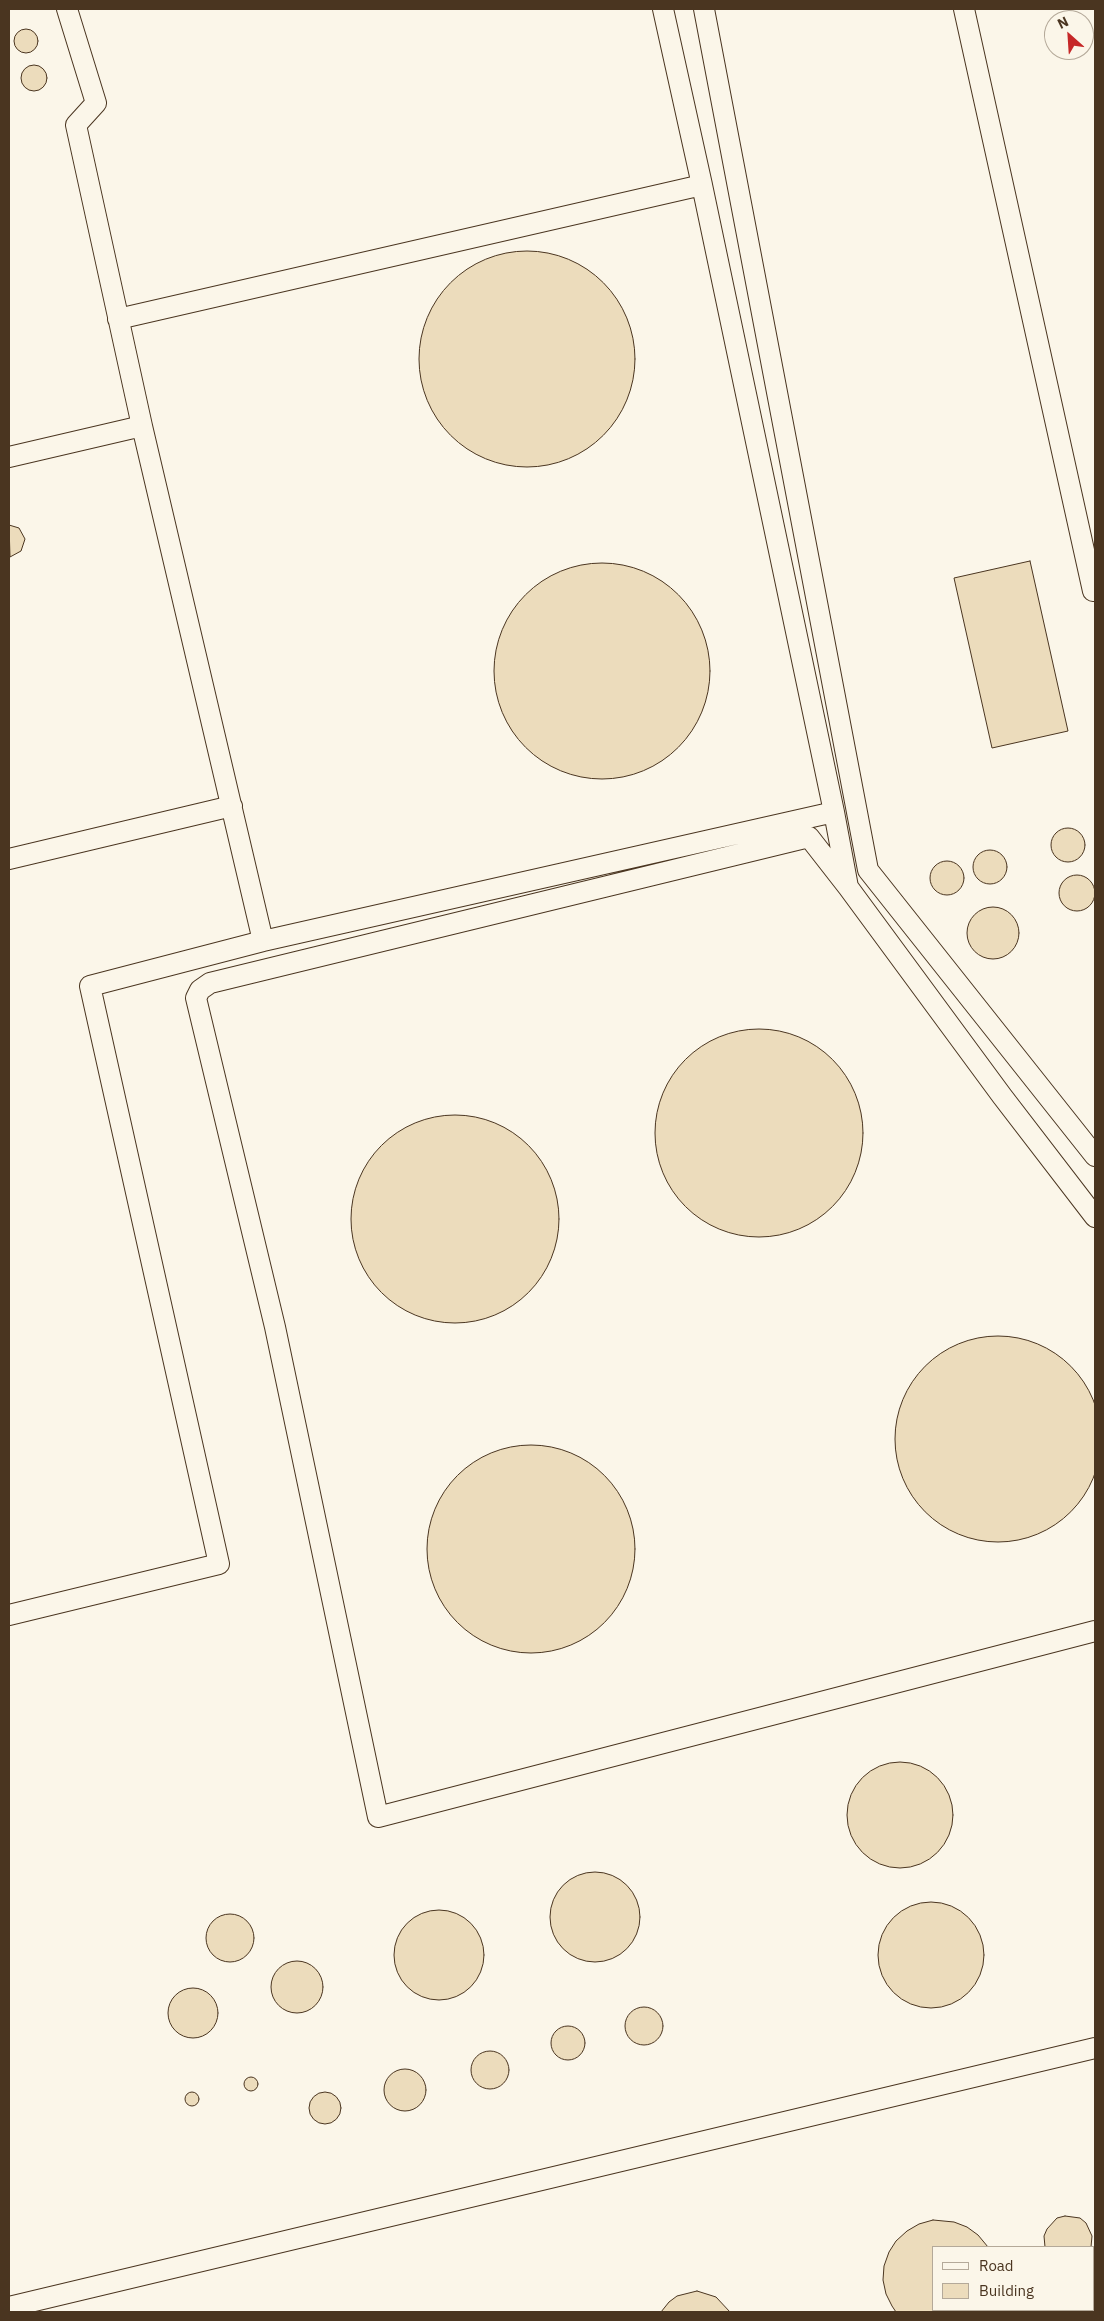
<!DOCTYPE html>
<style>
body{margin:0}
#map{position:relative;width:1104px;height:2321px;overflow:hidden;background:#fbf6e9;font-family:"IBM Plex Sans",sans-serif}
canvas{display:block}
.frame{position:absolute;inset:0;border:10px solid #4a3520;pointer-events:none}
.legend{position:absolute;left:932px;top:2246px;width:162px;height:65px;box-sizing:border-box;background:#fbf6e9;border:1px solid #b4a999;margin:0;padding:6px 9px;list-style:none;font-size:15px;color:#4a3520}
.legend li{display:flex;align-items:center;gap:10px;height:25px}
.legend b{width:25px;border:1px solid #b4a999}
.north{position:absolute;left:1044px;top:10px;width:50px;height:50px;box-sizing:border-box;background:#fbf6e9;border:1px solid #b4a999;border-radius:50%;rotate:334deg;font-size:14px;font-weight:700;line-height:20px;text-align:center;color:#4a3520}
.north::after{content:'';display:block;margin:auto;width:18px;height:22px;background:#c62828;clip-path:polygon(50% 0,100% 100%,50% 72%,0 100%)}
</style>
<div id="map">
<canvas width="1104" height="2321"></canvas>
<div class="frame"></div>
<ul class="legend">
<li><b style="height:6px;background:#fbf6e9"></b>Road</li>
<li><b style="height:14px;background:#ecdcbc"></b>Building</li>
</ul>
<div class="north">N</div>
</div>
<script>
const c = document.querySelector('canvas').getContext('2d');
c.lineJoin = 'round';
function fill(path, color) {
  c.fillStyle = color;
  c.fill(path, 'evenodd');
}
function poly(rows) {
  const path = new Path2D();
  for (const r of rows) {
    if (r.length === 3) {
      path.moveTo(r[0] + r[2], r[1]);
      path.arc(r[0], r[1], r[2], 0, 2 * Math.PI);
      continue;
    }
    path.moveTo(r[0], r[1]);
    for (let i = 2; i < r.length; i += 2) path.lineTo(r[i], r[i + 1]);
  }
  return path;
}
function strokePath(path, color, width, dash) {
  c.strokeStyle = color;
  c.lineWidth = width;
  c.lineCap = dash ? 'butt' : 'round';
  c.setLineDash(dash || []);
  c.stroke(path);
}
const building = poly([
 [26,41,12],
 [34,78,13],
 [527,359,108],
 [9,525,19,528,25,539,21,551,10,557,9,525],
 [1030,561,1068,731,992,748,954,578,1030,561],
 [602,671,108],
 [1068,845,17],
 [990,867,17],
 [947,878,17],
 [1077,893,18],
 [993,933,26],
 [759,1133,104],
 [455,1219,104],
 [998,1439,103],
 [531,1549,104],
 [900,1815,53],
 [595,1917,45],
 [931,1955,53],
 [439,1955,45],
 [230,1938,24],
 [297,1987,26],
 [193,2013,25],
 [644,2026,19],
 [568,2043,17],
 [490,2070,19],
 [405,2090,21],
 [251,2084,7],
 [192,2099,7],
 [325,2108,16],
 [1065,2216,1080,2218,1086,2223,1092,2236,1091,2247,1045,2247,1044,2236,1047,2229,1057,2218,1065,2216],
 [933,2220,954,2222,967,2227,978,2235,988,2247,933,2247,933,2310,984,2310,983,2312,896,2312,892,2306,886,2294,883,2280,884,2266,889,2252,896,2241,907,2231,919,2224,933,2220],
 [697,2291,716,2297,730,2312,661,2312,669,2302,677,2296,697,2291]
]);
const minor = poly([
 [704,9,868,870,1095,1156],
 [964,9,1093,591,1095,591],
 [118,319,702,185,663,9],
 [142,426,263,941,834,812,702,185],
 [9,457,142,426,76,125,96,103,67,9],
 [834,812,848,887,1002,1096,1095,1217],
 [9,859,232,806],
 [848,887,809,837,210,983,200,990,196,998,275,1327,378,1817,1095,1631],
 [9,1615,219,1564,90,986,263,941],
 [9,2307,1095,2048]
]);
fill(building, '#ecdcbc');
strokePath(building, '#4a3520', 1);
strokePath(minor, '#4a3520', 22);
strokePath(minor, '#fbf6e9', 20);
</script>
